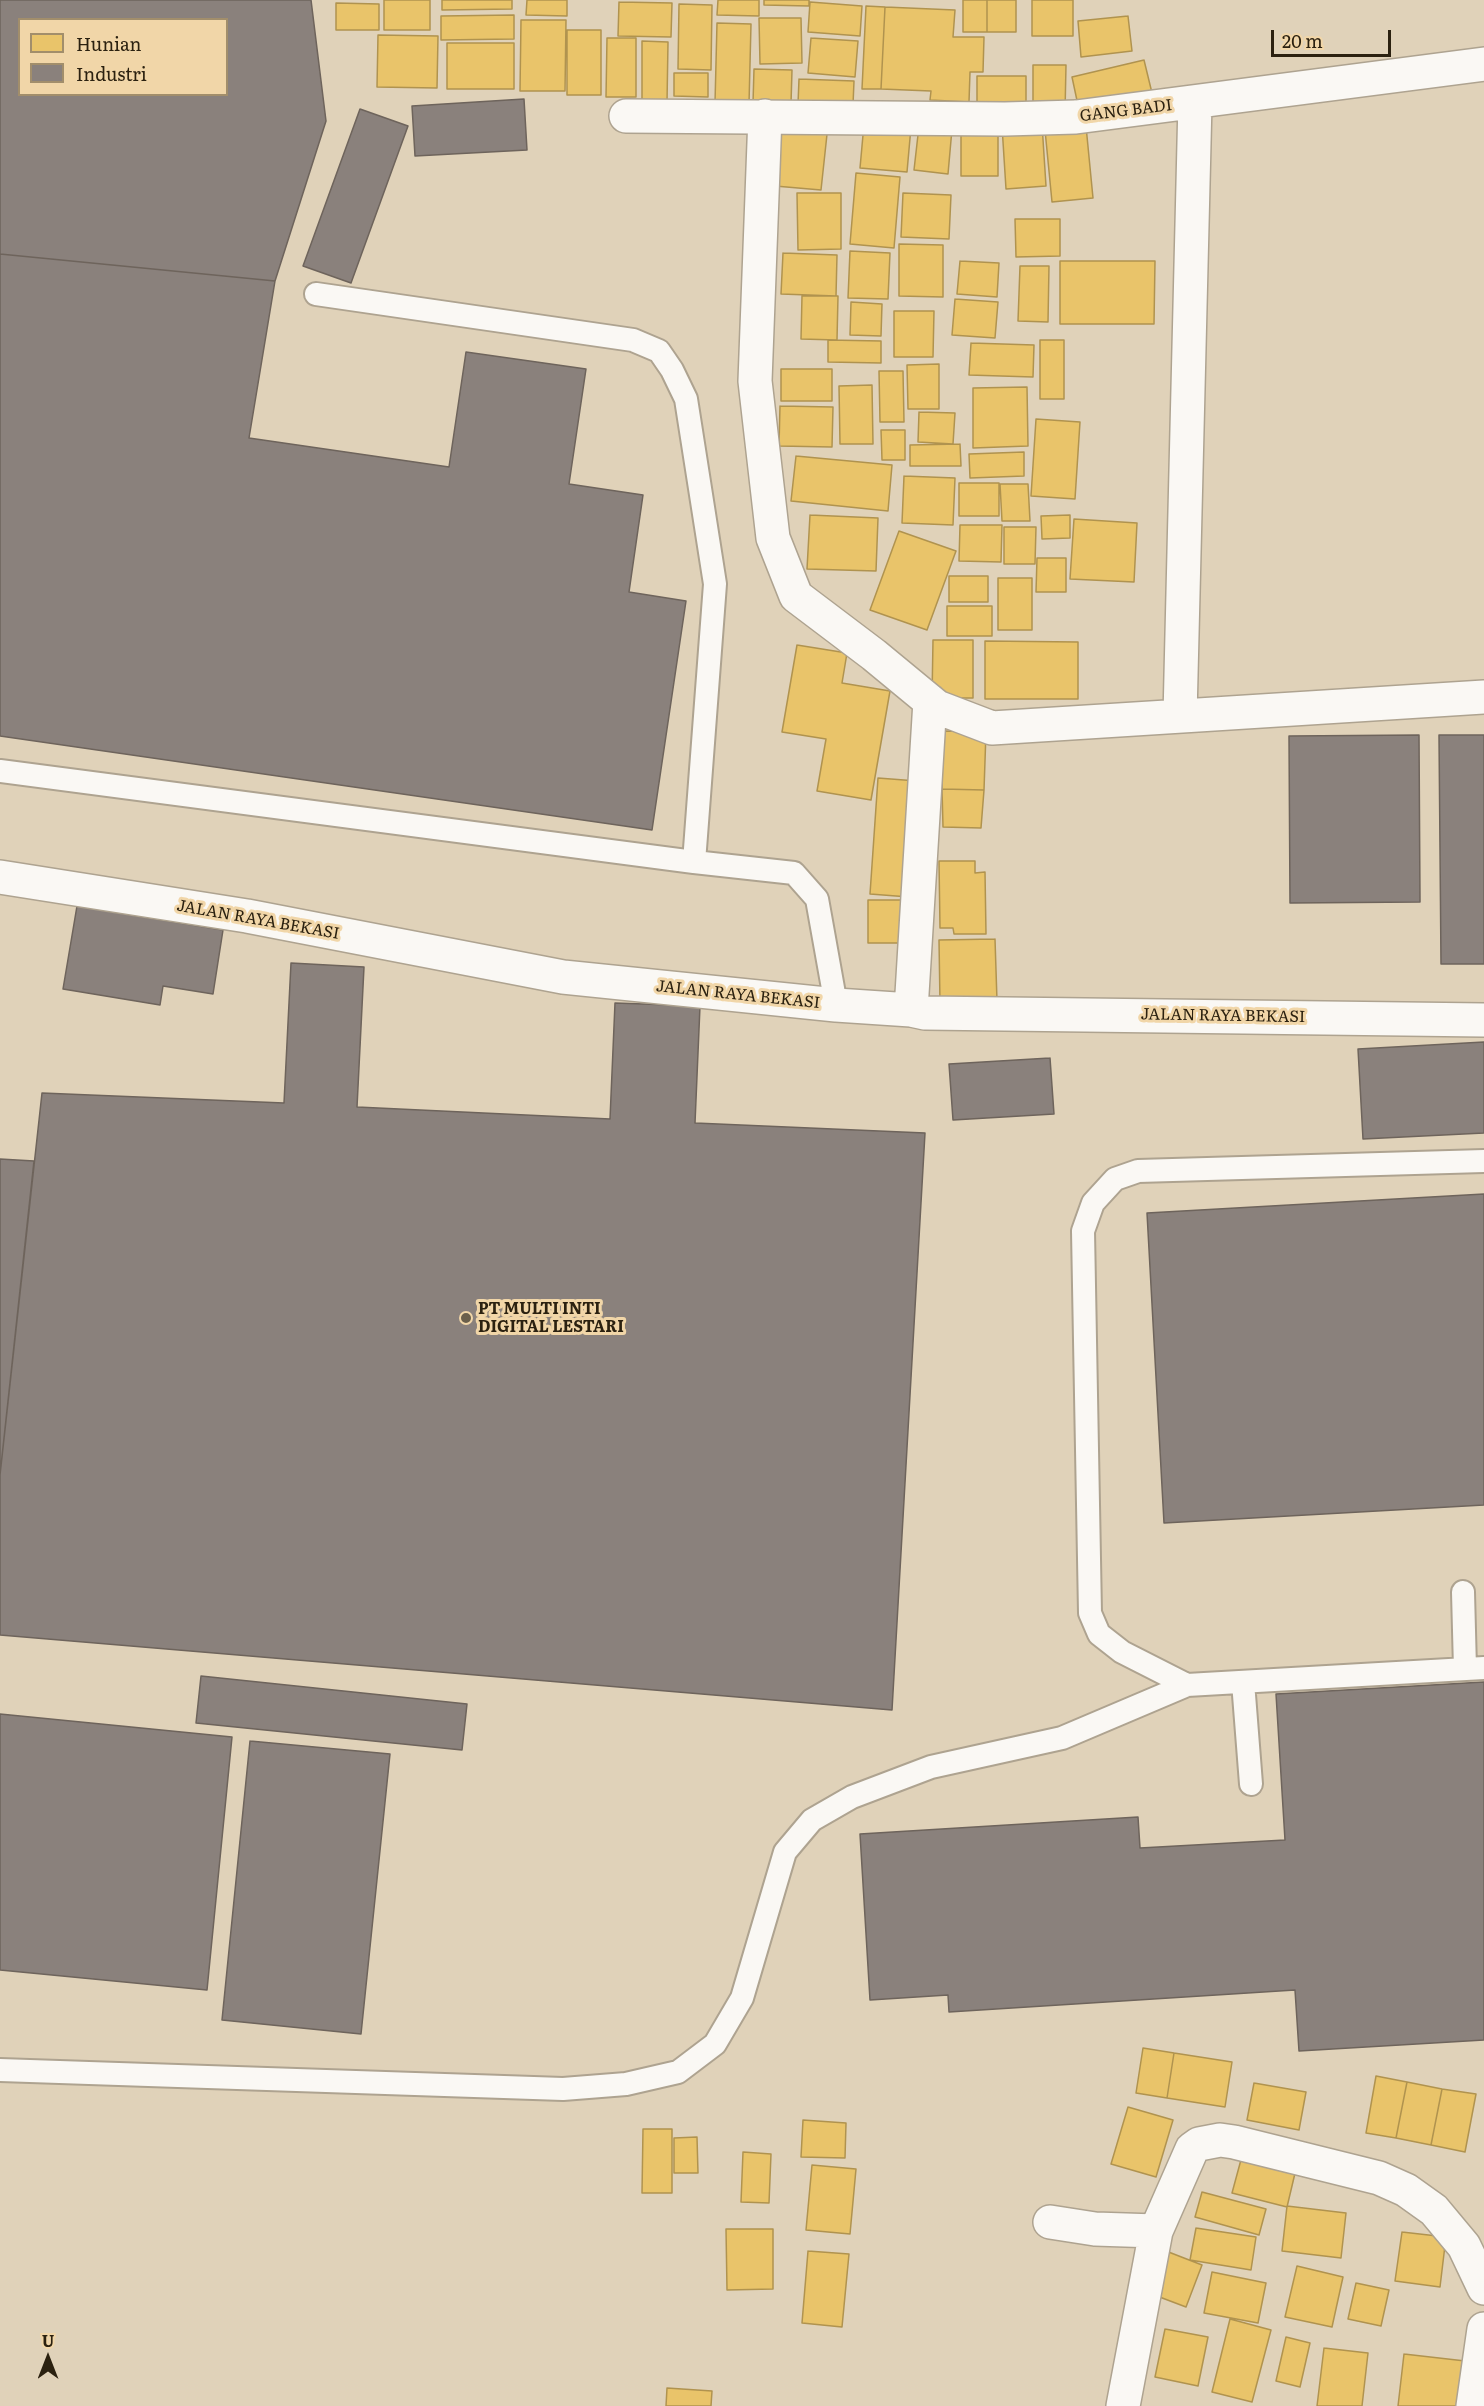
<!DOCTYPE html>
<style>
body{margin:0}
#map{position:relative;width:1484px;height:2406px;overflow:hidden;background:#e0d2b9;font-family:Literata,serif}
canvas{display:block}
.legend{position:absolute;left:18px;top:18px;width:210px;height:78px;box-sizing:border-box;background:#f1d6a8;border:2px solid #a28e6b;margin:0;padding:8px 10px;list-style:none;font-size:18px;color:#2b2110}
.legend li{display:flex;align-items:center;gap:12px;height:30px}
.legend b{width:30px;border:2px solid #a28e6b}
.north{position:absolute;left:18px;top:2328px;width:60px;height:60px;-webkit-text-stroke:4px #f1d6a8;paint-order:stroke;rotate:0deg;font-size:16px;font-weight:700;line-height:24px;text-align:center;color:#2b2110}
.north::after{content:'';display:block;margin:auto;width:21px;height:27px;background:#2b2110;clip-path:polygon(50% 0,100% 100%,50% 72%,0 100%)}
.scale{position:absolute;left:1271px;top:30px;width:120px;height:27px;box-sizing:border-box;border:3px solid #2b2110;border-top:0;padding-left:8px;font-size:18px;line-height:21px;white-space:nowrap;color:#2b2110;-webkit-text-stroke:4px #f1d6a8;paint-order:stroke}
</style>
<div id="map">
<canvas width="1484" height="2406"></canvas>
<ul class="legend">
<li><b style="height:16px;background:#e9c46a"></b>Hunian</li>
<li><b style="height:16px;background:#8a817c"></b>Industri</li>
</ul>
<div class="north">U</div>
<div class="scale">20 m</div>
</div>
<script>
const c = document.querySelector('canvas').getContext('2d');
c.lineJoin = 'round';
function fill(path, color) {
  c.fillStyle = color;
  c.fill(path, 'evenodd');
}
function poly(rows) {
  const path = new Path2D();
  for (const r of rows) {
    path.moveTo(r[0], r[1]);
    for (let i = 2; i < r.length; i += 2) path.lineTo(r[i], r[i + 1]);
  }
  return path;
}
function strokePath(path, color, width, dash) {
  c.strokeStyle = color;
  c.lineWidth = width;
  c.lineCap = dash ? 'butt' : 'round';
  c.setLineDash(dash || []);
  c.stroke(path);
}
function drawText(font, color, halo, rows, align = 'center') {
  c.font = font + ' Literata,serif';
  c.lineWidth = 6;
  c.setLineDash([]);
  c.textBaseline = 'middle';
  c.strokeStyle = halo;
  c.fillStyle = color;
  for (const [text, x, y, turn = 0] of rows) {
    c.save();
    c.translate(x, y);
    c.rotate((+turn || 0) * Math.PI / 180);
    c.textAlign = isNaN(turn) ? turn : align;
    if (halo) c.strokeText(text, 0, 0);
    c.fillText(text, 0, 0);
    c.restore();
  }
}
const homes = poly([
 [384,0,430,0,430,30,384,30,384,0],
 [442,0,512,0,512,9,442,10,442,0],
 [527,0,567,0,567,16,526,15,527,0],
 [718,0,759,0,759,16,717,15,718,0],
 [764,0,809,0,809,6,764,5,764,0],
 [963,0,987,0,987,32,963,32,963,0],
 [987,0,1016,0,1016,32,987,32,987,0],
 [1032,0,1073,0,1073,36,1032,36,1032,0],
 [619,2,672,3,671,37,618,36,619,2],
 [810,2,862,6,860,36,808,32,810,2],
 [336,3,379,4,379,30,336,30,336,3],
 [679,4,712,5,711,70,678,69,679,4],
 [866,6,885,7,881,89,862,89,866,6],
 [885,7,955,10,953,37,984,37,983,72,970,72,969,102,930,100,931,91,881,89,885,7],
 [514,15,514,39,441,40,441,16,514,15],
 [1128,16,1132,51,1081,57,1078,21,1128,16],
 [759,18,801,18,802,63,760,64,759,18],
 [521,20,566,20,565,91,520,91,521,20],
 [717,23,751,24,749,104,715,103,717,23],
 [567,30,601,30,601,95,567,95,567,30],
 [378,35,438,36,437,88,377,87,378,35],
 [607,38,636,38,636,97,606,97,607,38],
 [811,38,858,41,855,77,808,73,811,38],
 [642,41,668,42,667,103,642,102,642,41],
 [447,43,514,43,514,89,447,89,447,43],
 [1144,60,1152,93,1079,110,1072,77,1144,60],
 [1033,65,1066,65,1065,113,1033,113,1033,65],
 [754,69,792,70,791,104,753,103,754,69],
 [674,73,708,73,708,97,674,96,674,73],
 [977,76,1026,76,1026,105,977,105,977,76],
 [799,79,854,81,853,105,798,104,799,79],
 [783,120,828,125,821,190,775,186,783,120],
 [864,124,911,127,907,172,860,168,864,124],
 [1042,124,1046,186,1006,189,1002,126,1042,124],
 [919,126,952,129,948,174,914,170,919,126],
 [961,126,998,126,998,176,961,176,961,126],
 [1086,126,1093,198,1052,202,1045,130,1086,126],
 [856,173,900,177,894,248,850,244,856,173],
 [797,193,841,193,841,249,798,250,797,193],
 [903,193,951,195,949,239,901,237,903,193],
 [1015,219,1060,219,1060,256,1016,257,1015,219],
 [899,244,943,245,943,297,899,296,899,244],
 [850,251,890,253,888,299,848,298,850,251],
 [783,253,837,255,836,296,781,294,783,253],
 [960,261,999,263,997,297,957,294,960,261],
 [1060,261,1155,261,1154,324,1060,324,1060,261],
 [1020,266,1049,266,1048,322,1018,321,1020,266],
 [802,296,838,296,837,340,801,339,802,296],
 [955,299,998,302,995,338,952,335,955,299],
 [851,302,882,304,881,336,850,335,851,302],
 [894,311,934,311,933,357,894,357,894,311],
 [828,340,881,341,881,363,828,362,828,340],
 [1040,340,1064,340,1064,399,1040,399,1040,340],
 [971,343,1034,345,1033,377,969,375,971,343],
 [939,364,939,409,908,409,907,365,939,364],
 [781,369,832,369,832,401,781,401,781,369],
 [879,371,903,371,904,422,880,422,879,371],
 [872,385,873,444,840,444,839,386,872,385],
 [1027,387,1028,446,973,448,973,388,1027,387],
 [780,406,833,407,832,447,779,446,780,406],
 [919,412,955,413,953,444,918,442,919,412],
 [1036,419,1080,422,1075,499,1031,496,1036,419],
 [881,430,905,430,905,460,882,460,881,430],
 [960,444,961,466,910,466,910,445,960,444],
 [1024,452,1024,476,970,478,969,454,1024,452],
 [796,456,892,465,888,511,791,501,796,456],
 [904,476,955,478,953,525,902,523,904,476],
 [959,483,999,483,999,516,959,516,959,483],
 [1000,484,1028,484,1030,521,1002,521,1000,484],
 [810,515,878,518,876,571,807,569,810,515],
 [1070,515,1070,538,1042,539,1041,516,1070,515],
 [1074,519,1137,523,1134,582,1070,579,1074,519],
 [960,525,1002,525,1001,562,959,561,960,525],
 [1004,527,1036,527,1035,564,1004,564,1004,527],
 [899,531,956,551,927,630,870,610,899,531],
 [1037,558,1066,558,1066,592,1036,592,1037,558],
 [949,576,988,576,988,602,949,602,949,576],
 [998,578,1032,578,1032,630,998,630,998,578],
 [947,606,992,606,992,636,947,636,947,606],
 [933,640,973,640,973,698,932,698,933,640],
 [985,641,1078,642,1078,699,985,699,985,641],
 [797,645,847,653,842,683,890,691,871,800,817,791,826,739,782,732,797,645],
 [943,731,986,732,984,790,942,789,943,731],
 [878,778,917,781,909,897,870,894,878,778],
 [942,789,984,790,981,828,943,827,942,789],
 [939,861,975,861,975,873,985,872,986,934,954,934,953,928,940,928,939,861],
 [868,900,911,900,911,943,868,943,868,900],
 [995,939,997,1001,940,1003,939,940,995,939],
 [1143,2048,1174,2053,1167,2098,1136,2093,1143,2048],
 [1174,2053,1232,2062,1225,2107,1167,2098,1174,2053],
 [1376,2076,1407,2082,1396,2138,1366,2133,1376,2076],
 [1407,2082,1442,2089,1431,2145,1396,2138,1407,2082],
 [1254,2083,1306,2092,1299,2130,1247,2120,1254,2083],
 [1442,2089,1476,2094,1465,2152,1431,2145,1442,2089],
 [1128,2107,1173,2120,1156,2177,1111,2164,1128,2107],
 [803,2120,846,2123,845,2158,801,2157,803,2120],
 [643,2129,672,2129,672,2193,642,2193,643,2129],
 [697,2137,698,2173,674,2173,674,2138,697,2137],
 [743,2152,771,2154,769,2203,741,2202,743,2152],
 [1242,2156,1296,2169,1287,2207,1232,2193,1242,2156],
 [812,2165,856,2169,850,2234,806,2230,812,2165],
 [1202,2192,1266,2209,1259,2235,1195,2217,1202,2192],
 [1287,2206,1346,2213,1341,2258,1282,2251,1287,2206],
 [1196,2228,1256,2237,1251,2270,1190,2260,1196,2228],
 [726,2229,773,2229,773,2289,727,2290,726,2229],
 [1402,2232,1446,2237,1440,2287,1395,2281,1402,2232],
 [808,2251,849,2254,842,2327,802,2323,808,2251],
 [1166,2251,1202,2265,1186,2307,1149,2293,1166,2251],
 [1297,2266,1343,2277,1332,2327,1285,2317,1297,2266],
 [1212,2272,1266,2283,1258,2323,1204,2313,1212,2272],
 [1356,2283,1389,2290,1381,2326,1348,2319,1356,2283],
 [1230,2319,1271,2330,1252,2402,1212,2392,1230,2319],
 [1165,2329,1208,2337,1198,2386,1155,2377,1165,2329],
 [1286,2337,1310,2343,1300,2387,1276,2381,1286,2337],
 [1324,2348,1368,2353,1362,2406,1317,2406,1324,2348],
 [1404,2354,1474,2362,1469,2406,1398,2406,1404,2354],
 [667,2388,712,2391,711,2406,666,2406,667,2388]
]);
const industry = poly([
 [0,0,311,0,326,121,275,281,0,254,0,0],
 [20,20,226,20,226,94,20,94,20,20],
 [524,99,527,150,415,156,412,106,524,99],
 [360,109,408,126,351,283,303,266,360,109],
 [0,254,275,281,249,438,449,467,466,352,586,369,569,484,643,495,629,592,686,601,652,830,0,736,0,254],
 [1419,735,1420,902,1290,903,1289,736,1419,735],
 [1439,735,1484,735,1484,964,1441,964,1439,735],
 [77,906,223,930,213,994,163,986,160,1005,63,989,77,906],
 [291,963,364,967,357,1107,610,1119,615,1003,700,1006,695,1123,925,1133,892,1710,0,1635,0,1475,42,1093,284,1103,291,963],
 [1484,1042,1484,1133,1363,1139,1358,1049,1484,1042],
 [1050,1058,1054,1114,953,1120,949,1064,1050,1058],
 [0,1159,34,1161,0,1475,0,1159],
 [1484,1194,1484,1505,1164,1523,1147,1213,1484,1194],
 [201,1676,467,1704,462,1750,196,1723,201,1676],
 [1484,1682,1484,2040,1299,2051,1295,1990,949,2012,948,1995,870,2000,860,1834,1138,1817,1140,1848,1285,1840,1276,1694,1484,1682],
 [0,1714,232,1737,207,1990,0,1970,0,1714],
 [250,1741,390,1754,361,2034,222,2020,250,1741]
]);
const lane = poly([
 [316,294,633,340,659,351,672,370,686,399,715,584,694,862,794,873,817,899,836,1005],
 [0,771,694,862],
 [1463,1592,1465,1669],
 [1243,1682,1251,1784],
 [1187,1685,1122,1652,1099,1634,1090,1613,1083,1231,1093,1203,1115,1179,1138,1171,1484,1161],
 [0,2070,563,2089,626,2084,678,2072,715,2044,742,1998,785,1852,812,1820,852,1797,931,1767,1062,1738,1187,1685,1484,1668]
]);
const street = poly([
 [626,116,1005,119,1076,117,1484,64],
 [765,116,755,381,773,538,796,596,874,655,937,707,992,728,1484,697],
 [1180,716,1195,102],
 [0,877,247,916,563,977,836,1005,911,1010,925,1013,1484,1020],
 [911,1010,930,701],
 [1050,2222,1095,2229,1156,2231],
 [1123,2406,1156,2231,1192,2149,1199,2144,1220,2140,1234,2142,1379,2178,1406,2190,1434,2210,1464,2246,1484,2288],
 [1473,2406,1484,2329]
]);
const markers = [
 [466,1318,6,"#6a5f4b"]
];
const streetNames = [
 ["GANG BADI",1126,111,-7],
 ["JALAN RAYA BEKASI",258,920,10],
 ["JALAN RAYA BEKASI",738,995,6],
 ["JALAN RAYA BEKASI",1223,1016,1]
];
const poiNames = [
 ["PT MULTI INTI",478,1309],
 ["DIGITAL LESTARI",478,1327]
];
fill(homes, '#e9c46a');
strokePath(homes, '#b0934f', 1.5);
fill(industry, '#8a817c');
strokePath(industry, '#6e645c', 1.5);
strokePath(lane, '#aea390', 26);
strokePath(street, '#aea390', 36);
strokePath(lane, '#faf8f4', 22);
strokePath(street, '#faf8f4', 33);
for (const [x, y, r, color] of markers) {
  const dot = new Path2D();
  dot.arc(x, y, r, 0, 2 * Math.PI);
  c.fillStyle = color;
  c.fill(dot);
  strokePath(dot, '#f1d6a8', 2);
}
drawText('16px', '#2b2110', '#f1d6a8', streetNames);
drawText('bold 16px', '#2b2110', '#f1d6a8', poiNames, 'left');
</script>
